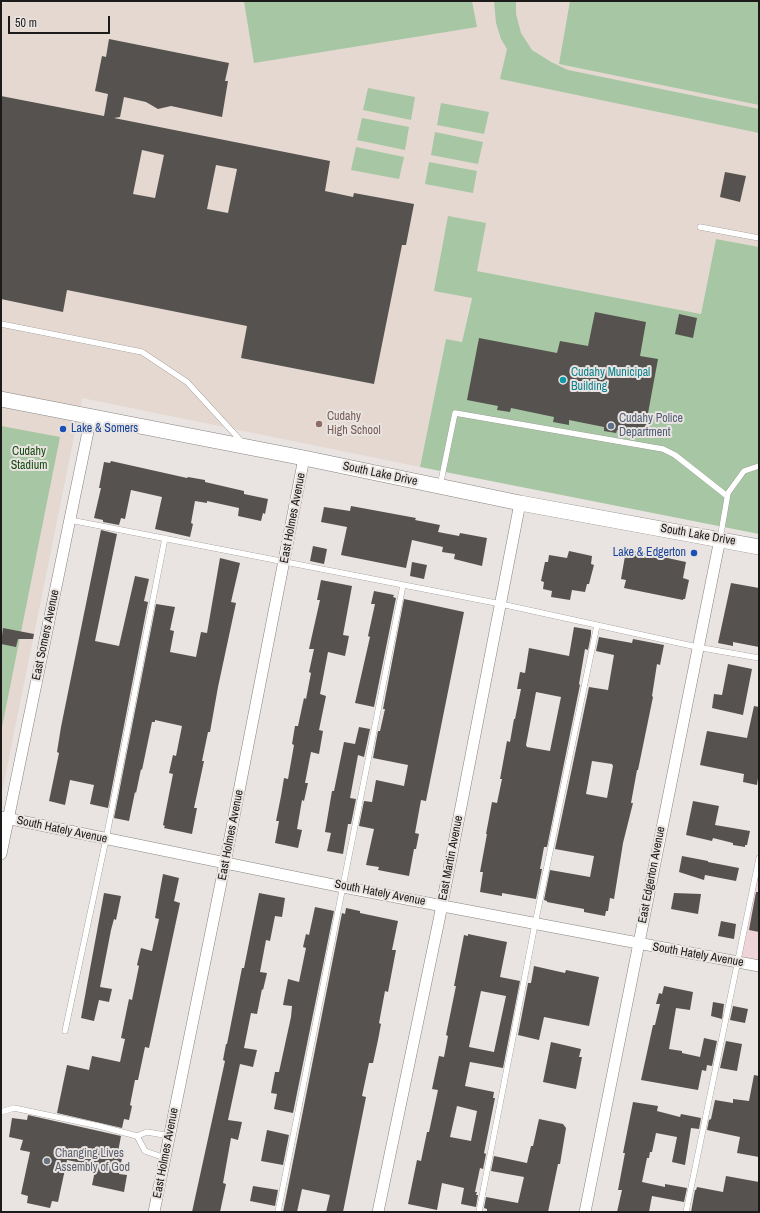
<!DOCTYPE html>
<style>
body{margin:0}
#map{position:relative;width:760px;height:1213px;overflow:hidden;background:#e9e4e1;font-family:"Archivo Narrow",sans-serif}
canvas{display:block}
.frame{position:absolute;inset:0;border:2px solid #1d1b1a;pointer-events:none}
.scale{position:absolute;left:8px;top:16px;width:102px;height:18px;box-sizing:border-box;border:2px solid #1d1b1a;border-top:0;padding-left:5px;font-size:12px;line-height:14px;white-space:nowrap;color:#1d1b1a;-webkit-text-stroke:3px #e9e4e1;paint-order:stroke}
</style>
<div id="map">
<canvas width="760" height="1213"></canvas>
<div class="frame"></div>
<div class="scale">50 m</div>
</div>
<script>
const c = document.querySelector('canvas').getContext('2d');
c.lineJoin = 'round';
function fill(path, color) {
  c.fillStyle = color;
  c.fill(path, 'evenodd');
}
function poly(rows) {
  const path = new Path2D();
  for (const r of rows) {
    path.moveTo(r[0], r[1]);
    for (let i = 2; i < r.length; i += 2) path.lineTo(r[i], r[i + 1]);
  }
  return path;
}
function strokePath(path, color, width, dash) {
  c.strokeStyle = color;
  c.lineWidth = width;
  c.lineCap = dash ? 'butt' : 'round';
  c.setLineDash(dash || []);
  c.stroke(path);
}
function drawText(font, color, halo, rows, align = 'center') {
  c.font = font + ' "Archivo Narrow",sans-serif';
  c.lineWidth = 4;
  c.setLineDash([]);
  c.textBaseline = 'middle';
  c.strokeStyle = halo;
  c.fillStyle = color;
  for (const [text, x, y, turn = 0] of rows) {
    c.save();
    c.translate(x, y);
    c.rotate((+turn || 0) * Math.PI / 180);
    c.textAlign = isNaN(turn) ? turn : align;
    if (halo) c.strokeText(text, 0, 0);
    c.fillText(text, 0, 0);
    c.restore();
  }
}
const commercial = poly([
 [759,868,759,966,739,962]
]);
const built = poly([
 [15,1,759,1,759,247,716,239,701,314,477,271,462,342,446,339,420,467,82,398,1,797,1,4]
]);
const green = poly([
 [244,1,472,1,477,27,254,63],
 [494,1,516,1,516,14,521,33,532,50,551,62,568,70,759,109,759,133,500,79,507,49,501,39,496,23],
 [570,1,759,1,759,105,559,64],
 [368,88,415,97,411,120,363,110],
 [441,103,489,112,484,134,437,125],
 [362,118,409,127,405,150,357,140],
 [435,132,483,142,478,164,431,155],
 [356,147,404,157,399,179,351,170],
 [429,162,477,171,473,193,425,184],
 [448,216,486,223,477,271,701,314,716,239,759,247,759,534,420,467,446,339,462,342,472,298,434,291],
 [1,426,60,437,1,732]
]);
const building = poly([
 [109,39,229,63,225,81,228,81,222,117,171,106,158,109,146,102,124,97,120,117,114,118,330,161,325,191,353,197,354,193,414,204,406,245,402,245,374,384,241,358,247,326,67,290,63,312,1,299,1,96,104,116,108,94,95,91,102,56,106,57],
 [142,150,164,155,155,198,133,194],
 [216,165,237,169,228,213,207,209],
 [725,172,746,176,740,202,720,197],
 [595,312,646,322,640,356,658,359,644,435,617,430,616,433,604,431,604,427,569,420,569,425,553,422,554,417,511,408,510,412,497,410,498,406,467,400,479,338,557,353,560,341,588,346],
 [679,314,697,318,693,338,675,334],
 [111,461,187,478,188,477,205,480,205,482,244,491,244,494,268,499,265,514,263,513,261,521,238,516,239,508,207,501,207,503,195,501,191,523,193,524,190,537,155,529,162,497,131,490,125,519,121,518,119,525,103,522,103,520,94,518,101,488,99,488,104,462,110,463],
 [351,506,416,518,415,520,440,525,438,532,459,536,460,533,487,538,482,566,454,559,455,554,442,552,443,547,412,540,406,568,341,555,347,527,321,522,324,507,350,511],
 [101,530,117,534,95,641,119,646,135,576,149,579,144,601,148,602,108,808,90,804,94,785,70,780,65,805,49,801,59,753,57,752,61,727],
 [313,546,327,549,324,564,310,561],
 [569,551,592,556,591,564,594,565,589,584,587,584,585,592,572,590,570,600,551,597,552,591,543,589,544,582,541,581,545,562,548,562,549,555,567,558],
 [635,551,686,562,683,578,689,580,685,599,683,599,683,600,624,588,626,580,621,579,625,556,632,557],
 [220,558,240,563,231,602,236,603,218,687,210,732,208,732,202,761,204,761,194,808,197,808,192,834,164,828,165,826,163,825,173,774,169,773,173,755,176,756,182,726,155,720,155,722,152,722,142,770,141,769,136,793,135,792,129,821,114,818,156,604,175,607,170,630,174,631,170,652,196,657,201,632,207,633],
 [412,562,427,565,424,579,410,576],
 [321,580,352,586,343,635,349,636,345,656,328,652,320,694,326,696,319,730,323,731,319,754,311,752,305,783,308,783,304,801,302,800,297,829,302,830,298,848,275,843,279,821,276,821,281,796,284,778,288,779,294,745,292,744,295,726,298,726,304,698,306,699,311,673,309,672,314,649,309,649,320,600,317,600],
 [731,583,759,588,759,647,733,642,733,646,718,643],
 [374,591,394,595,393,597,396,598,374,707,355,703,370,637,368,636,375,604,371,604],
 [404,599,464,612,426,801,421,800,415,833,419,834,416,849,414,849,409,876,378,870,379,867,366,865,374,829,359,826,364,801,372,802,376,780,404,786,408,765,373,758,378,731,380,731,385,709,383,709],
 [574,627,591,630,591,635,588,650,585,649,579,684,580,685,547,847,544,847,540,869,542,869,536,899,502,893,502,896,480,892,483,872,480,872,487,834,486,834,492,802,497,803,502,779,500,779,507,741,510,742,514,719,515,719,521,689,517,689,520,672,525,673,529,648,569,656],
 [536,692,561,697,550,751,527,747,526,745],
 [3,628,34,634,33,639,18,639,16,647,1,644],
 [599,637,632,643,633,639,664,645,660,665,657,664,652,696,653,697,638,770,637,770,631,803,633,803,623,843,614,899,610,898,608,911,606,911,605,916,584,912,584,909,547,902,547,901,544,900,550,870,590,877,594,856,555,849,589,687,608,690,614,655,596,651],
 [592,761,612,764,613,766,607,798,586,794],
 [728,664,752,669,743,715,712,708,714,694,722,695],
 [754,706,759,707,759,771,757,785,743,782,744,774,700,765,707,731,747,738],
 [359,727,370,729,364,757,358,755,350,798,356,799,351,824,348,824,343,854,327,851,331,833,325,832,332,791,334,791,344,742,355,744],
 [693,801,719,806,715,825,750,831,747,845,745,845,745,847,733,845,733,843,713,838,712,841,686,835],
 [682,856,708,861,708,862,739,868,736,881,705,875,704,880,679,872],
 [163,874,179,878,174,901,180,903,149,1048,145,1047,138,1080,135,1080,130,1105,132,1106,129,1120,124,1119,122,1128,57,1113,67,1065,89,1070,92,1056,120,1062,125,1039,121,1038,129,999,132,1000,139,966,137,965,141,948,152,951,159,919,155,918],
 [756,892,759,892,759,932,749,930],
 [104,893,121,896,116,920,114,919,111,930,100,987,112,989,109,1002,99,1000,94,1021,81,1018],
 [259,893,285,898,282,917,275,916,270,941,266,940,260,972,267,973,263,990,262,989,257,1014,251,1013,244,1048,257,1050,253,1067,240,1064,228,1120,242,1122,238,1140,231,1138,223,1183,226,1184,220,1212,192,1212,225,1061,223,1060,226,1044,227,1044,242,968,244,968],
 [674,893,701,894,698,914,671,909],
 [315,907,334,911,293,1113,274,1109,277,1094,271,1093,275,1072,279,1072,291,1017,292,1006,283,1005,288,979,299,982,306,948,303,947,306,934,309,935],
 [346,908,360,911,360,913,398,921,392,950,396,950,388,992,385,991,379,1023,381,1024,378,1040,373,1063,369,1063,362,1096,366,1097,343,1212,326,1212,330,1195,302,1189,297,1212,283,1212,342,913,345,914],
 [721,921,736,924,734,939,718,936],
 [468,934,507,942,500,977,520,981,503,1068,470,1062,465,1086,494,1092,493,1098,495,1098,484,1153,486,1154,483,1169,480,1168,475,1192,477,1192,476,1195,478,1195,476,1207,461,1204,464,1188,442,1183,437,1210,408,1204,417,1160,421,1161,427,1132,429,1132,438,1090,432,1089,439,1056,444,1057,448,1036,446,1035,456,986,454,986,464,935,468,936],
 [481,991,506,996,494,1052,469,1047],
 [457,1106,477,1111,471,1141,450,1137],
 [534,966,565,973,566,970,599,977,589,1026,544,1017,539,1040,518,1035,528,983,531,983],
 [664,986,693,992,690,1010,676,1008,669,1049,682,1051,682,1053,700,1057,704,1038,717,1041,712,1066,707,1065,706,1071,702,1070,698,1090,641,1080,653,1025,655,1025,660,1004,656,1004,659,993,662,994],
 [713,1002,724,1004,722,1019,711,1016],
 [733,1006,748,1009,745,1023,730,1020],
 [726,1041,742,1044,737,1071,720,1068],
 [551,1042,581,1049,579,1057,582,1057,576,1089,543,1082],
 [754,1075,759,1076,759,1157,737,1153,740,1137,707,1130,709,1120,711,1119,715,1100,733,1103,733,1099,749,1101],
 [633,1102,658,1106,657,1111,680,1117,681,1114,701,1118,699,1129,691,1128,685,1165,672,1162,677,1137,656,1133,652,1152,650,1152,649,1158,647,1158,642,1182,665,1187,665,1184,687,1188,684,1202,652,1196,649,1212,617,1212,622,1190,618,1190,625,1153,623,1153],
 [28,1115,121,1136,118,1152,123,1153,119,1174,127,1175,124,1192,92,1185,96,1166,67,1160,58,1202,52,1201,50,1208,27,1203,28,1196,21,1194,30,1152,20,1150,23,1140,9,1137,12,1118,27,1120],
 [539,1119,563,1124,566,1128,560,1164,558,1164,548,1212,494,1212,487,1211,487,1209,484,1208,486,1197,518,1203,524,1177,491,1171,494,1156,527,1163,531,1146,533,1146],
 [267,1130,289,1135,283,1165,261,1161],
 [726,1176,759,1182,759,1212,691,1212,695,1190,696,1190,697,1187,723,1192],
 [253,1186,278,1190,275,1206,250,1201]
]);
const lane = poly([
 [700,227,759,238],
 [1,324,142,352,187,382,242,442],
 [440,486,455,413,663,449,675,455,727,496],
 [70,520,501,604,697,647,759,658],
 [720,539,728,493,744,471,759,466],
 [65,1031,106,839,165,538],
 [1,1112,14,1108,99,1126,137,1136,147,1132,170,1136],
 [137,1136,145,1151,165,1158],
 [278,1212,403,585],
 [479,1212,535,924,597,625],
 [686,1212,759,858]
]);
const street = poly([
 [1,817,343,887,759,966],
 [1,854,91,417],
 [154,1212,225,863,304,458],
 [378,1212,439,920,520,503],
 [585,1212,720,539]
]);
const secondary = poly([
 [1,399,304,458,520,503,759,547]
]);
const markers = [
 [563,380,4,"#0f9aa8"],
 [319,424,4,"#8d6e63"],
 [611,426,4,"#5c6f8a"],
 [63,429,4,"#1a4fb4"],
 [694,553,4,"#1a4fb4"],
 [47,1161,4,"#6b7280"]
];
const cultureNames = [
 ["Cudahy Municipal",571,373],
 ["Building",571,387]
];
const educationNames = [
 ["Cudahy",327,417],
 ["High School",327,431]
];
const serviceNames = [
 ["Cudahy Police",619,419],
 ["Department",619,433]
];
const transitNames = [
 ["Lake & Somers",71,429],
 ["Lake & Edgerton",686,553,"right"]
];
const parkNames = [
 ["Cudahy",29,452],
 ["Stadium",29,466]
];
const streetNames = [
 ["South Lake Drive",380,474,12],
 ["East Holmes Avenue",293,518,-79],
 ["South Lake Drive",698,535,10],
 ["East Somers Avenue",46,635,-78],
 ["South Hately Avenue",62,830,12],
 ["East Holmes Avenue",231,835,-79],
 ["East Martin Avenue",451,858,-79],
 ["East Edgerton Avenue",652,875,-79],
 ["South Hately Avenue",380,893,11],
 ["South Hately Avenue",698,955,10],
 ["East Holmes Avenue",166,1153,-79]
];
const worshipNames = [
 ["Changing Lives",55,1154],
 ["Assembly of God",55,1168]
];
fill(commercial, '#eed3d8');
fill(built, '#e4d8d1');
fill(green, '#a7c6a3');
fill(building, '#56524f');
strokePath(lane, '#888481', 6);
strokePath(street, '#888481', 12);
strokePath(secondary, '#888481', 16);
strokePath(lane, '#fff', 5.5);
strokePath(street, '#fff', 11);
strokePath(secondary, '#fff', 15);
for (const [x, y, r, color] of markers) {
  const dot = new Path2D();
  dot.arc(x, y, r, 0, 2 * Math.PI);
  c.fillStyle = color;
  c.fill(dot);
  strokePath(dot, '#e9e4e1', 1.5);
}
drawText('12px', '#0d838f', '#e9e4e1', cultureNames, 'left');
drawText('12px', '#785e54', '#e9e4e1', educationNames, 'left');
drawText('12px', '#4e5e75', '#e9e4e1', serviceNames, 'left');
drawText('12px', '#164399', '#e9e4e1', transitNames, 'left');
drawText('12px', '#164b12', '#e9e4e1', parkNames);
drawText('12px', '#1d1b1a', '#e9e4e1', streetNames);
drawText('12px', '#5b616d', '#e9e4e1', worshipNames, 'left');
</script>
